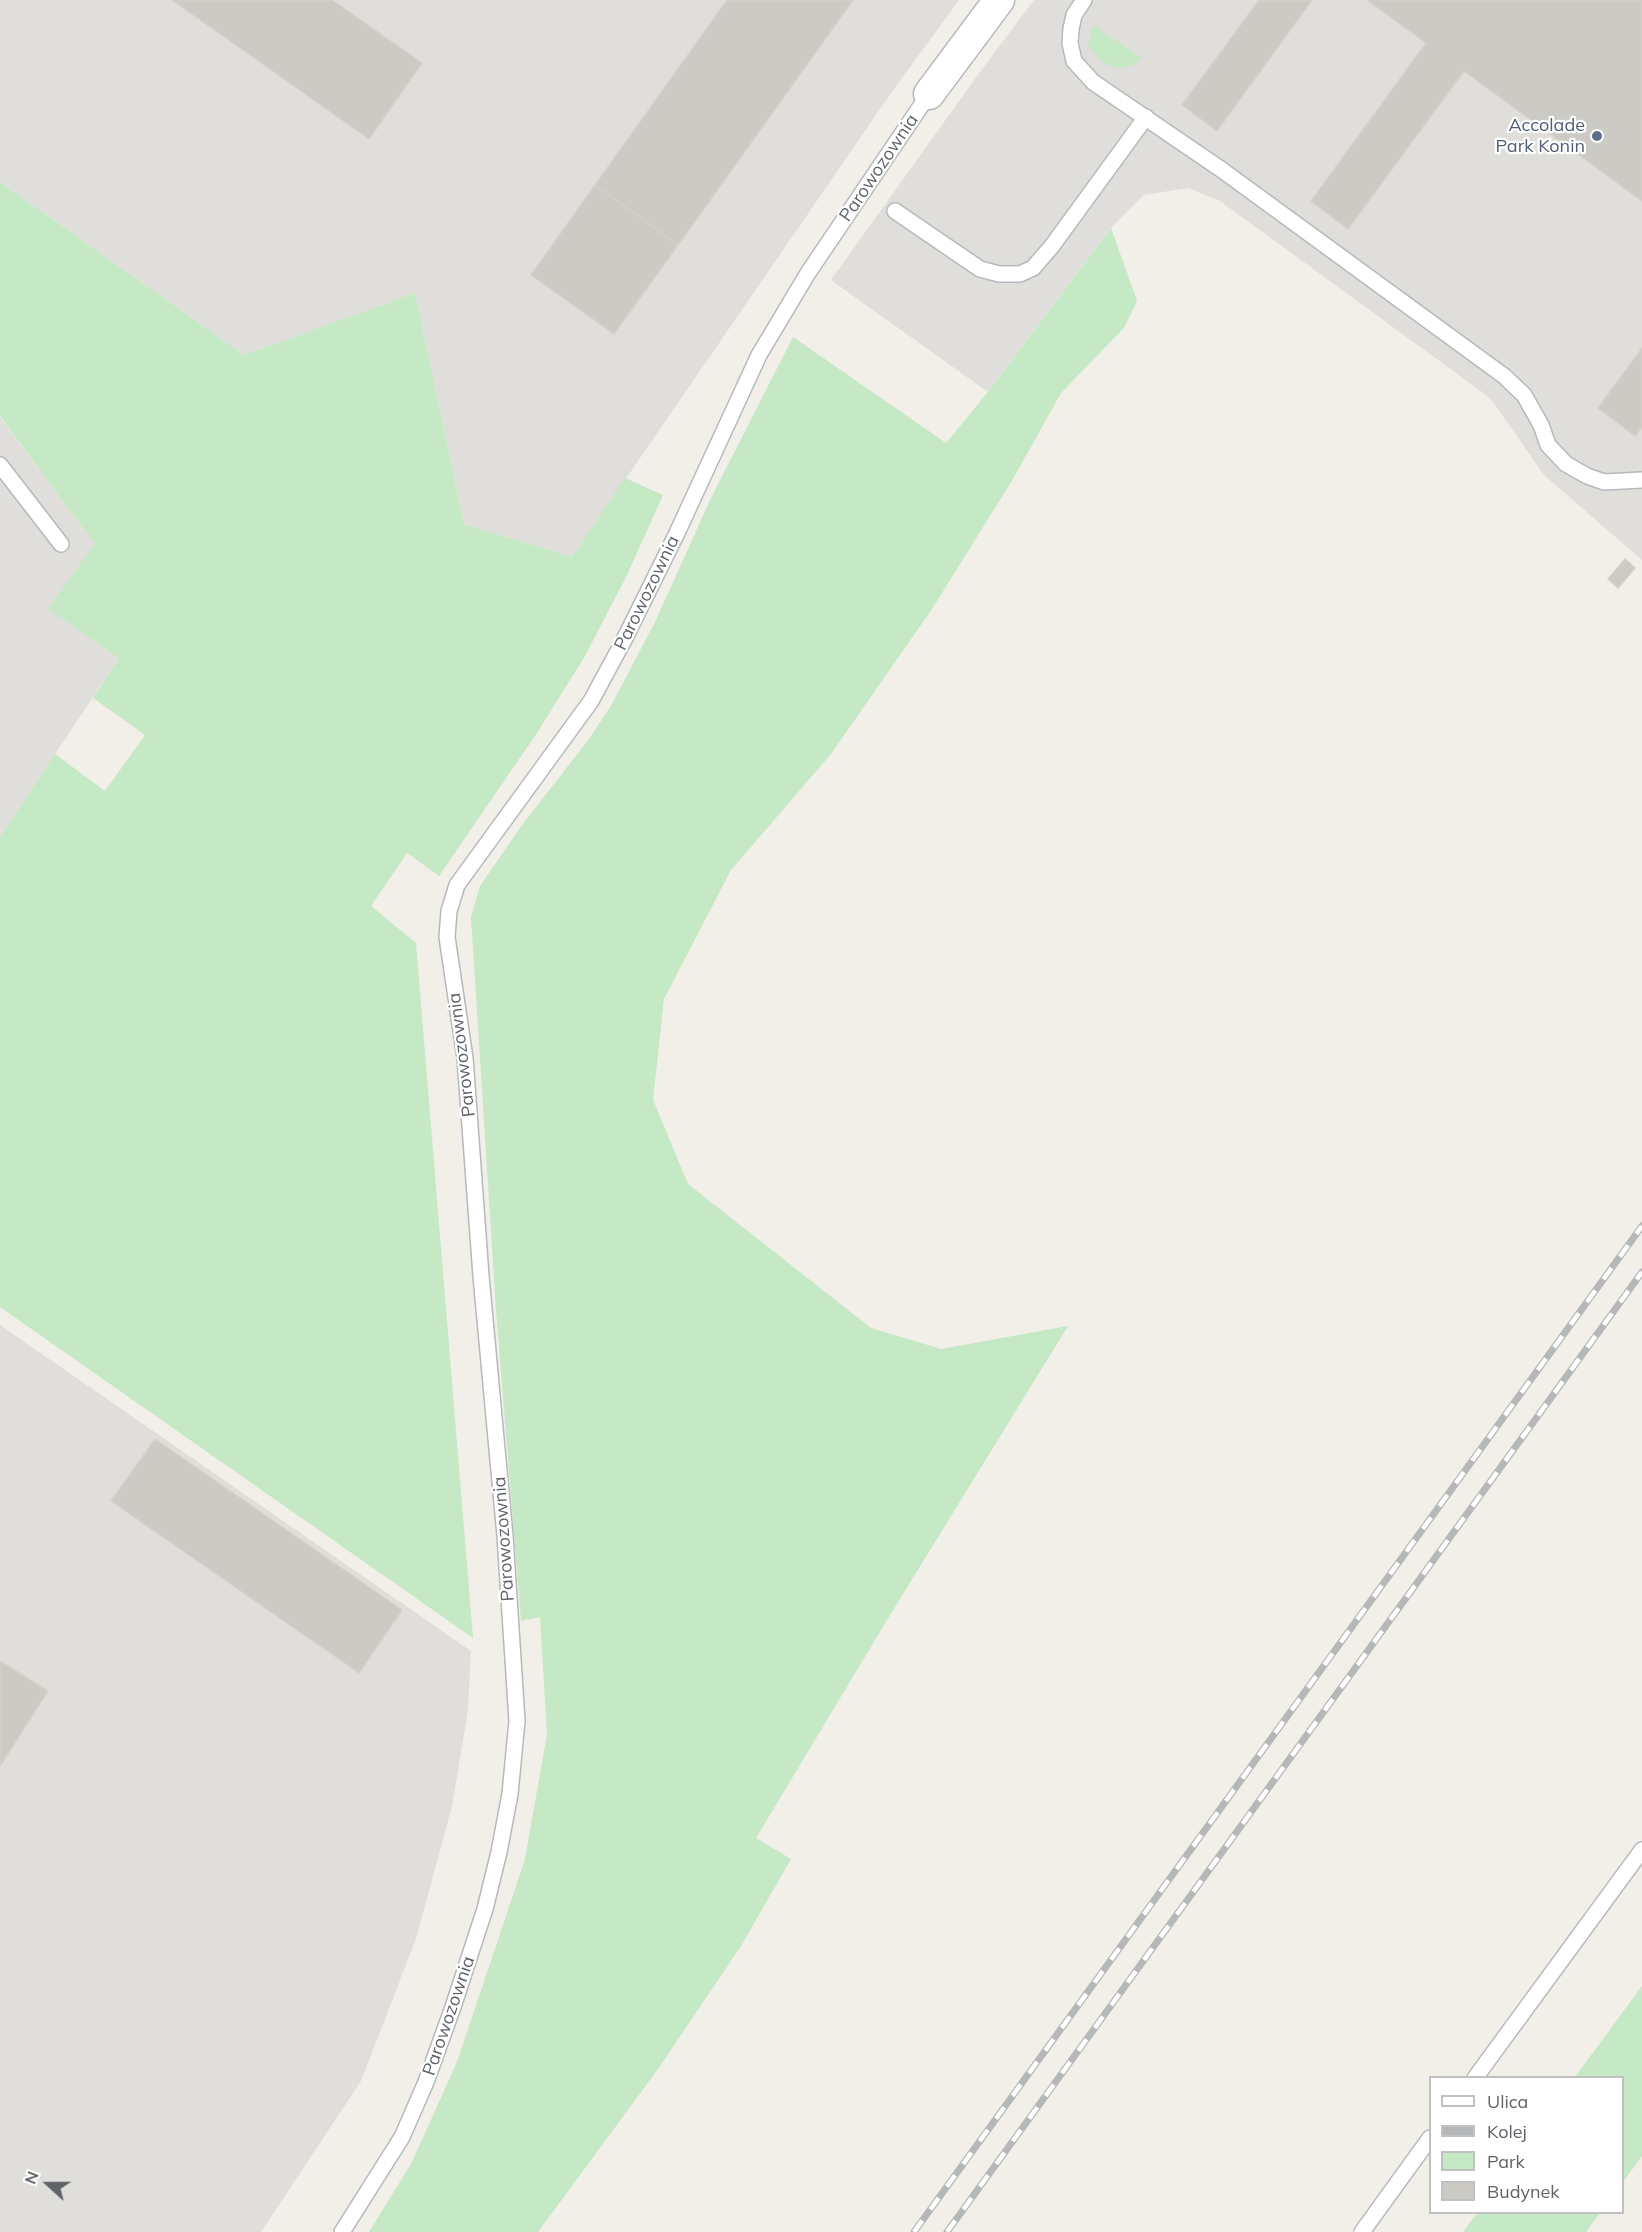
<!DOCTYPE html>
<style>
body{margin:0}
#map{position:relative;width:1642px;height:2232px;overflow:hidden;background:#f1efe8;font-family:Mulish,sans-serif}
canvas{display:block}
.legend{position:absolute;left:1429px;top:2076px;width:195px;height:138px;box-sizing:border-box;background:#fff;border:2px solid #bfc1c3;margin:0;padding:8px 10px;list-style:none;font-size:18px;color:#5f6368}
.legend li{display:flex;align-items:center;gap:12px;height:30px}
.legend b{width:30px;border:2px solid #bfc1c3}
.north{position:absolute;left:18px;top:2154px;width:60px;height:60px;-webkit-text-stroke:4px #fff;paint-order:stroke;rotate:291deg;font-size:16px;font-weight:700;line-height:24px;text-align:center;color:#5f6368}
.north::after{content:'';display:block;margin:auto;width:21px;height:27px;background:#5f6368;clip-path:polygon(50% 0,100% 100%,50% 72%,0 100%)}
</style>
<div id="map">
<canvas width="1642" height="2232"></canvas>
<ul class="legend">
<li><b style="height:8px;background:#fff"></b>Ulica</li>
<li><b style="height:8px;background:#b6b7b8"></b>Kolej</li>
<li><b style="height:16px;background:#c5e8c5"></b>Park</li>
<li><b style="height:16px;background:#cccac5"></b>Budynek</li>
</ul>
<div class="north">N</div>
</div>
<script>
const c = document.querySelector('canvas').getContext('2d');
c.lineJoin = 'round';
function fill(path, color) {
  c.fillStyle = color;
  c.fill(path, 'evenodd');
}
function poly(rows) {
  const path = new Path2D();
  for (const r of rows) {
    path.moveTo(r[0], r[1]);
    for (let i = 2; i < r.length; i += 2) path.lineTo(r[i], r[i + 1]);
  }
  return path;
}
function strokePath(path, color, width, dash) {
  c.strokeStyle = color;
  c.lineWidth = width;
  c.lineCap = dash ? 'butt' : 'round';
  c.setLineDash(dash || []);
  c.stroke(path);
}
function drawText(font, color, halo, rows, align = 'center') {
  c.font = font + ' Mulish,sans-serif';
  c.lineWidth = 4.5;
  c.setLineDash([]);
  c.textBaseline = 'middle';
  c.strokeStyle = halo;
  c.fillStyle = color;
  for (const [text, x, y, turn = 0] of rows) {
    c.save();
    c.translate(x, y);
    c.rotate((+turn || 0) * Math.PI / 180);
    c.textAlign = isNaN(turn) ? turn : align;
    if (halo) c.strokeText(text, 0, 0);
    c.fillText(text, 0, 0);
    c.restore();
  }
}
const industrial = poly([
 [0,0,959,0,891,93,572,557,464,524,415,293,244,355,0,182],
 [1034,0,1642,0,1642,560,1544,475,1493,402,1482,392,1220,201,1188,188,1144,195,1111,228,988,392,831,280,985,65],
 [0,417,69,510,95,543,49,609,119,658,0,837],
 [0,1325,471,1651,468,1710,452,1806,416,1939,361,2081,261,2232,0,2232]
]);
const green = poly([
 [1093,25,1141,58,1132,66,1114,68,1105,64,1099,59,1088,45],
 [0,182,244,355,415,293,464,524,572,557,625,478,663,495,627,575,585,656,537,733,439,876,407,853,371,906,416,943,473,1638,0,1307,0,837,55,754,105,791,145,735,93,698,119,658,48,609,95,543,69,510,0,416],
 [1111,228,1137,301,1124,328,1061,393,1013,479,932,609,831,754,731,870,664,999,653,1100,688,1184,871,1328,941,1349,1068,1326,887,1620,756,1838,791,1859,741,1946,658,2069,538,2232,369,2232,411,2164,457,2062,525,1859,547,1734,540,1617,521,1621,496,1310,471,917,480,886,522,825,589,739,612,704,655,622,711,498,793,337,946,443,988,392],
 [1642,1986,1642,2156,1623,2182,1622,2078,1575,2077],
 [1477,2213,1477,2212,1600,2213,1586,2232,1463,2232]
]);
const building = poly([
 [172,0,332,0,422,63,369,139,172,0],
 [727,0,853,0,678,245,595,185,727,0],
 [1259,0,1312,0,1217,131,1182,105,1259,0],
 [1367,0,1642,0,1642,201,1464,71,1348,229,1311,201,1426,43,1367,0],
 [595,185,678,245,614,334,531,275,595,185],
 [1642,348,1642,427,1635,436,1598,408,1642,348],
 [1625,559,1635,568,1618,588,1608,579,1625,559],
 [155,1439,402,1610,359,1673,111,1501,155,1439],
 [0,1661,48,1691,0,1766,0,1661]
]);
const lane = poly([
 [1084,0,1074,15,1071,29,1070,43,1074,61,1093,82,1222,170,1504,376,1524,395,1541,425,1548,445,1566,464,1587,476,1604,482,1642,480],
 [895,211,980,269,999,274,1020,274,1033,268,1052,246,1146,117],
 [0,465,61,544],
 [1475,2078,1642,1850],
 [342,2232,402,2137,426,2082,453,2007,485,1909,499,1852,510,1794,517,1721,505,1536,481,1276,465,1058,447,937,449,911,457,885,591,701,624,640,677,533,759,355,808,273,929,94],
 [1362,2232,1430,2138]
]);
const street = poly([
 [929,94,999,0]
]);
const rail = poly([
 [914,2232,1642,1226],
 [947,2232,1642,1272]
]);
const markers = [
 [1597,136,6,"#5c6f8a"]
];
const serviceNames = [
 ["Accolade",1585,126],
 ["Park Konin",1585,147]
];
const streetNames = [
 ["Parowozownia",879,168,-56],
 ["Parowozownia",647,593,-64],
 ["Parowozownia",462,1055,-97],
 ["Parowozownia",504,1539,-94],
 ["Parowozownia",449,2016,-71]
];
fill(industrial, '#e0deda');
fill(green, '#c5e8c5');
fill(building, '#cccac5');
strokePath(building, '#d6d1c6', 1.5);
strokePath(lane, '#b5b8bc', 18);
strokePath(street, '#b5b8bc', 33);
strokePath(lane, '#fff', 15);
strokePath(street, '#fff', 30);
strokePath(rail, '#b6b7b8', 7);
strokePath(rail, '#fff', 4.5, [14]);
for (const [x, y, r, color] of markers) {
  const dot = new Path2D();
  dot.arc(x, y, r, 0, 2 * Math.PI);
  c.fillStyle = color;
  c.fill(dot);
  strokePath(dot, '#fff', 2);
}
drawText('18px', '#4e5e75', '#fff', serviceNames, 'right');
drawText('18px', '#5f6368', '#fff', streetNames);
</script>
